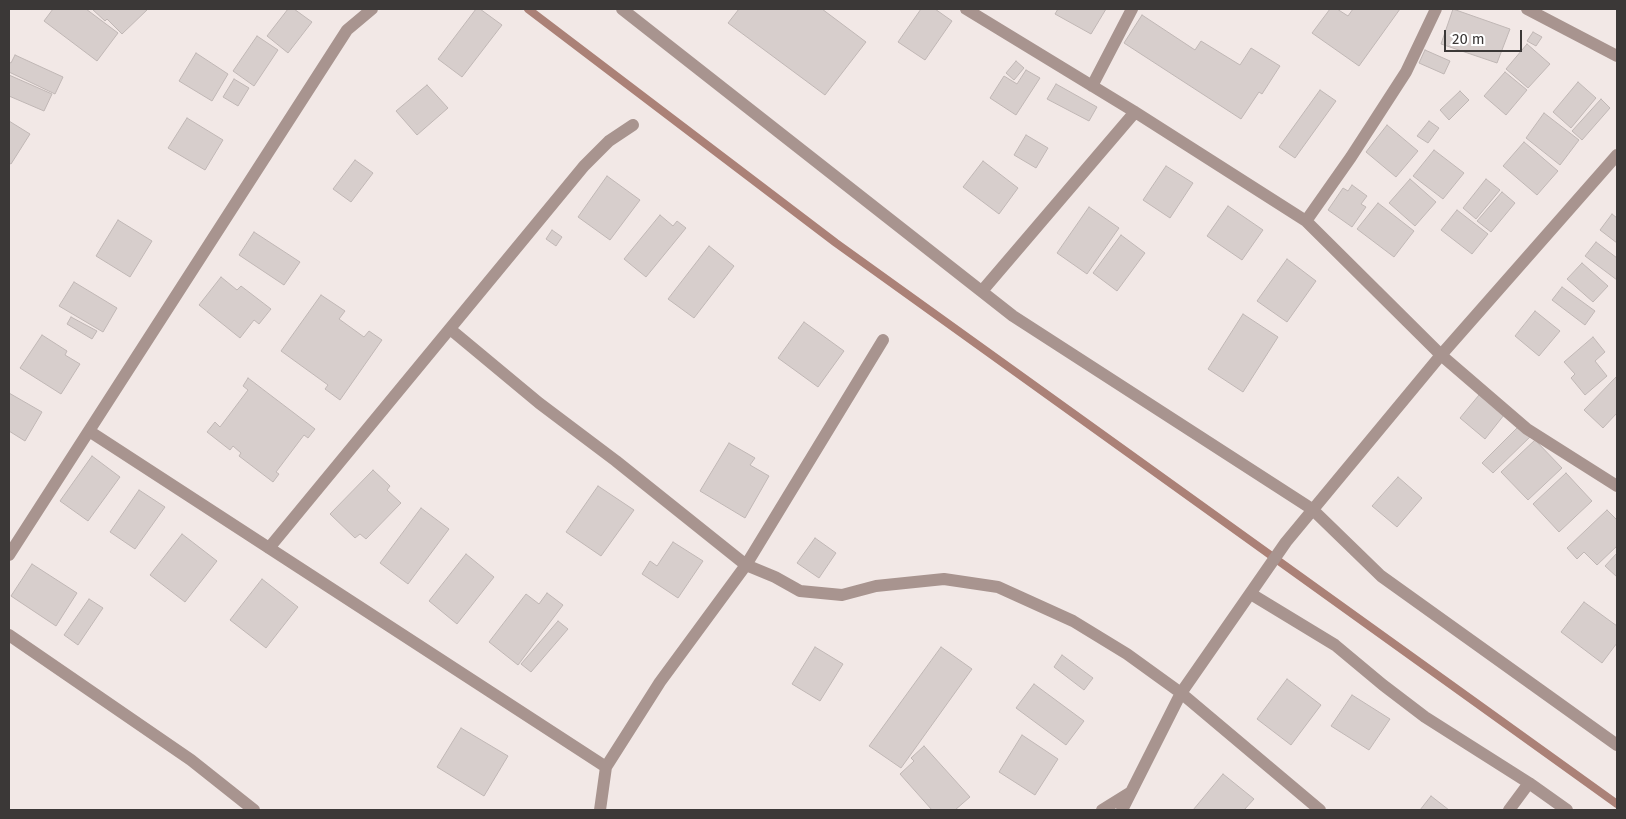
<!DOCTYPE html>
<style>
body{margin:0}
#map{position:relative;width:1626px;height:819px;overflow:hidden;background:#f2e8e6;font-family:"Fira Sans",sans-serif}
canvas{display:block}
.frame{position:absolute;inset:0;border:10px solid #3b3837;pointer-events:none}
.scale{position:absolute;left:1444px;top:30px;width:78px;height:22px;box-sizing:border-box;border:2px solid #3b3837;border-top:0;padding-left:6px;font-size:15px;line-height:18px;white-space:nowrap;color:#3b3837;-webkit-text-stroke:4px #fff;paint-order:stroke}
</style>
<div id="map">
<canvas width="1626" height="819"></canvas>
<div class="frame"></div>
<div class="scale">20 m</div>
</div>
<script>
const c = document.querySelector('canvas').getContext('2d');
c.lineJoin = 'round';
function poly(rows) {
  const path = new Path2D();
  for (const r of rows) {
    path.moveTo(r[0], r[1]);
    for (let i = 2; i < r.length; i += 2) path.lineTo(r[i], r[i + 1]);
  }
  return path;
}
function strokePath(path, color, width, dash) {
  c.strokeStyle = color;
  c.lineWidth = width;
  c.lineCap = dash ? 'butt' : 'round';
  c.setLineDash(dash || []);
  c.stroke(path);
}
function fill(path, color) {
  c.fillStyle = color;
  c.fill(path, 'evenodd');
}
const stream = poly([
 [528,9,836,243,1617,804]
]);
const building = poly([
 [53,9,86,9,118,33,97,61,44,21,53,9],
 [92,9,148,9,122,34,107,19,105,21,92,9],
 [288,9,294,9,312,22,288,53,267,36,288,9],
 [476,9,480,9,502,25,462,77,438,59,476,9],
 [739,9,822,9,866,42,825,95,728,23,739,9],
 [921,9,935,9,952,21,925,60,898,42,921,9],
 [1058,9,1106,9,1091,34,1055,14,1058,9],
 [1330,9,1337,9,1348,16,1353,9,1400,9,1359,66,1312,33,1330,9],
 [1453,9,1510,29,1497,63,1441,44,1453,9],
 [1142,15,1195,50,1201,41,1240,65,1251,48,1280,66,1262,94,1259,92,1241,119,1124,43,1142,15],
 [1533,32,1542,37,1536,46,1527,41,1533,32],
 [257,36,278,50,254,86,233,71,257,36],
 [1527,44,1550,64,1528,88,1506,69,1527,44],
 [1425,50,1450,61,1444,74,1419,63,1425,50],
 [196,53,228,74,212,101,179,81,196,53],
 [15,55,63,77,55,94,9,72,9,62,11,63,15,55],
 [1016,61,1024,68,1014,80,1006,73,1016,61],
 [1026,70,1040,78,1016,115,990,98,1004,76,1017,84,1026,70],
 [1505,72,1527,90,1506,115,1484,96,1505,72],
 [9,75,52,94,44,111,9,96,9,75],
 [234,79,249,88,238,106,223,97,234,79],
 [1578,82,1596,98,1571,128,1553,112,1578,82],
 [1056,84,1097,107,1089,121,1047,99,1056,84],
 [427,85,448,108,417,135,396,111,427,85],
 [1320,90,1336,101,1295,158,1279,147,1320,90],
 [1460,91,1469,100,1449,120,1440,110,1460,91],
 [1601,99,1610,108,1582,140,1572,131,1601,99],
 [1544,113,1579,140,1560,165,1526,138,1544,113],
 [187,118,223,140,205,170,168,148,187,118],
 [9,121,30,134,11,164,9,163,9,121],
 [1429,121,1439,128,1428,143,1417,136,1429,121],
 [1387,125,1418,151,1396,177,1366,152,1387,125],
 [1026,135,1048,148,1036,168,1014,155,1026,135],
 [1524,142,1558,171,1537,195,1503,166,1524,142],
 [1434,150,1464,173,1443,199,1413,176,1434,150],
 [355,160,373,173,351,202,333,189,355,160],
 [983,161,1018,188,999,214,963,187,983,161],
 [1166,166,1193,183,1170,218,1143,200,1166,166],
 [607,176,640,200,610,240,578,217,607,176],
 [1410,179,1436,202,1415,226,1389,203,1410,179],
 [1486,179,1500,190,1476,219,1463,208,1486,179],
 [1352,185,1367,196,1361,204,1366,207,1352,227,1328,210,1343,188,1348,191,1352,185],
 [1502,192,1515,203,1491,232,1477,221,1502,192],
 [1378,203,1414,231,1394,257,1357,229,1378,203],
 [1228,206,1263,230,1242,260,1207,236,1228,206],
 [1089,207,1119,228,1087,274,1057,253,1089,207],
 [1457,210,1488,234,1472,254,1441,230,1457,210],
 [1612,214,1617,218,1617,243,1600,230,1612,214],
 [660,215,673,226,677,221,686,228,646,277,624,259,660,215],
 [118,220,152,241,130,277,96,256,118,220],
 [552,230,562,237,556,246,546,239,552,230],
 [254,232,300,262,284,285,239,255,254,232],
 [1121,235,1145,253,1117,291,1093,273,1121,235],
 [1596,242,1617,258,1617,280,1585,256,1596,242],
 [709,246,734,266,694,318,668,299,709,246],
 [1287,259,1316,281,1287,322,1257,301,1287,259],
 [1582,263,1608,286,1593,302,1567,279,1582,263],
 [221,277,237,290,241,286,271,309,259,324,254,320,240,338,199,305,221,277],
 [74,282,117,308,103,332,59,306,74,282],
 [1562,287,1595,311,1585,325,1552,300,1562,287],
 [321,295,345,311,339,319,364,337,369,331,382,340,340,400,325,389,328,385,281,351,321,295],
 [1535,311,1560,331,1539,356,1515,336,1535,311],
 [1243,314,1278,337,1243,392,1208,369,1243,314],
 [71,317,97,331,92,339,67,324,71,317],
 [804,322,844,351,818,387,778,358,804,322],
 [42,335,67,351,65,355,80,364,61,394,20,368,42,335],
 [1593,337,1605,352,1595,361,1607,376,1585,395,1571,378,1575,374,1564,362,1593,337],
 [1617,376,1617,413,1603,428,1584,410,1617,376],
 [248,378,315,429,308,438,304,435,276,472,279,474,273,482,239,456,241,453,233,446,230,450,207,432,215,422,220,427,248,390,243,386,248,378],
 [9,393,42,412,25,441,9,431,9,393],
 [1479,395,1504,415,1485,439,1460,418,1479,395],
 [1521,424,1532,435,1493,473,1482,463,1521,424],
 [1535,440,1562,468,1528,500,1501,472,1535,440],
 [729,443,755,458,750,465,769,476,745,518,700,491,729,443],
 [92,456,120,477,88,521,60,501,92,456],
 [373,470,390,486,387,490,401,503,366,539,360,534,355,538,330,514,373,470],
 [1566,473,1592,501,1559,532,1533,504,1566,473],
 [1398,477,1422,498,1397,527,1372,506,1398,477],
 [598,486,634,510,601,556,566,532,598,486],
 [139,490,165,507,135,549,110,532,139,490],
 [421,508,449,529,408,584,380,563,421,508],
 [1607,510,1617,520,1617,546,1597,565,1584,552,1577,559,1567,548,1607,510],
 [182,534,217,561,185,602,150,575,182,534],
 [815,538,836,553,819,578,797,563,815,538],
 [673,542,703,561,678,598,642,574,650,561,657,566,673,542],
 [1617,553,1617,577,1605,566,1617,553],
 [466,554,494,577,457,624,429,601,466,554],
 [32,564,77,593,56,626,11,596,32,564],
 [262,579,298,607,266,648,230,620,262,579],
 [547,593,563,605,518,665,489,642,526,594,539,604,547,593],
 [89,599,103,608,78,645,64,635,89,599],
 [1584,602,1617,626,1617,643,1602,663,1561,632,1584,602],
 [558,621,568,629,531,672,521,664,558,621],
 [815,647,843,664,820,701,792,684,815,647],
 [941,647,972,669,901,768,869,746,941,647],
 [1062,655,1093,678,1084,690,1054,667,1062,655],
 [1287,679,1321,705,1291,745,1257,719,1287,679],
 [1034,684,1084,721,1066,745,1016,708,1034,684],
 [1352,695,1390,719,1369,750,1331,726,1352,695],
 [461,728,508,756,484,796,437,767,461,728],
 [1022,735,1058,759,1035,795,999,772,1022,735],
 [924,746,970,797,955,810,932,810,900,774,914,761,911,758,924,746],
 [1223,774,1254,799,1244,810,1193,810,1223,774],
 [1431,796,1449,810,1420,810,1431,796]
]);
const minor = poly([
 [622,9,1013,316,1312,509,1381,576,1617,745],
 [966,9,1135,112,1306,221,1441,355,1527,429,1617,486],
 [1527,9,1617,56],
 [1092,86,1132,9],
 [1306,221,1351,157,1406,72,1436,9],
 [982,291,1135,112],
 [450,329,539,403,616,461,746,565,775,577,800,591,842,595,876,586,944,579,998,587,1073,621,1127,654,1181,693,1320,810],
 [89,431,606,767],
 [269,548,584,166,609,141,633,125],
 [9,555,347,30,372,9],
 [1251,594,1335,645,1383,685,1425,717,1529,783,1567,810],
 [9,635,191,760,254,810],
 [600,810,606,767,660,682,746,565,883,340],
 [1102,810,1131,792],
 [1122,810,1181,693,1286,542,1441,355,1617,155],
 [1509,810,1529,783]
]);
strokePath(stream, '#ab8177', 8);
fill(building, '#d7cecc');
strokePath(building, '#c0b7b5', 1);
strokePath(minor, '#a8948f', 12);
</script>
